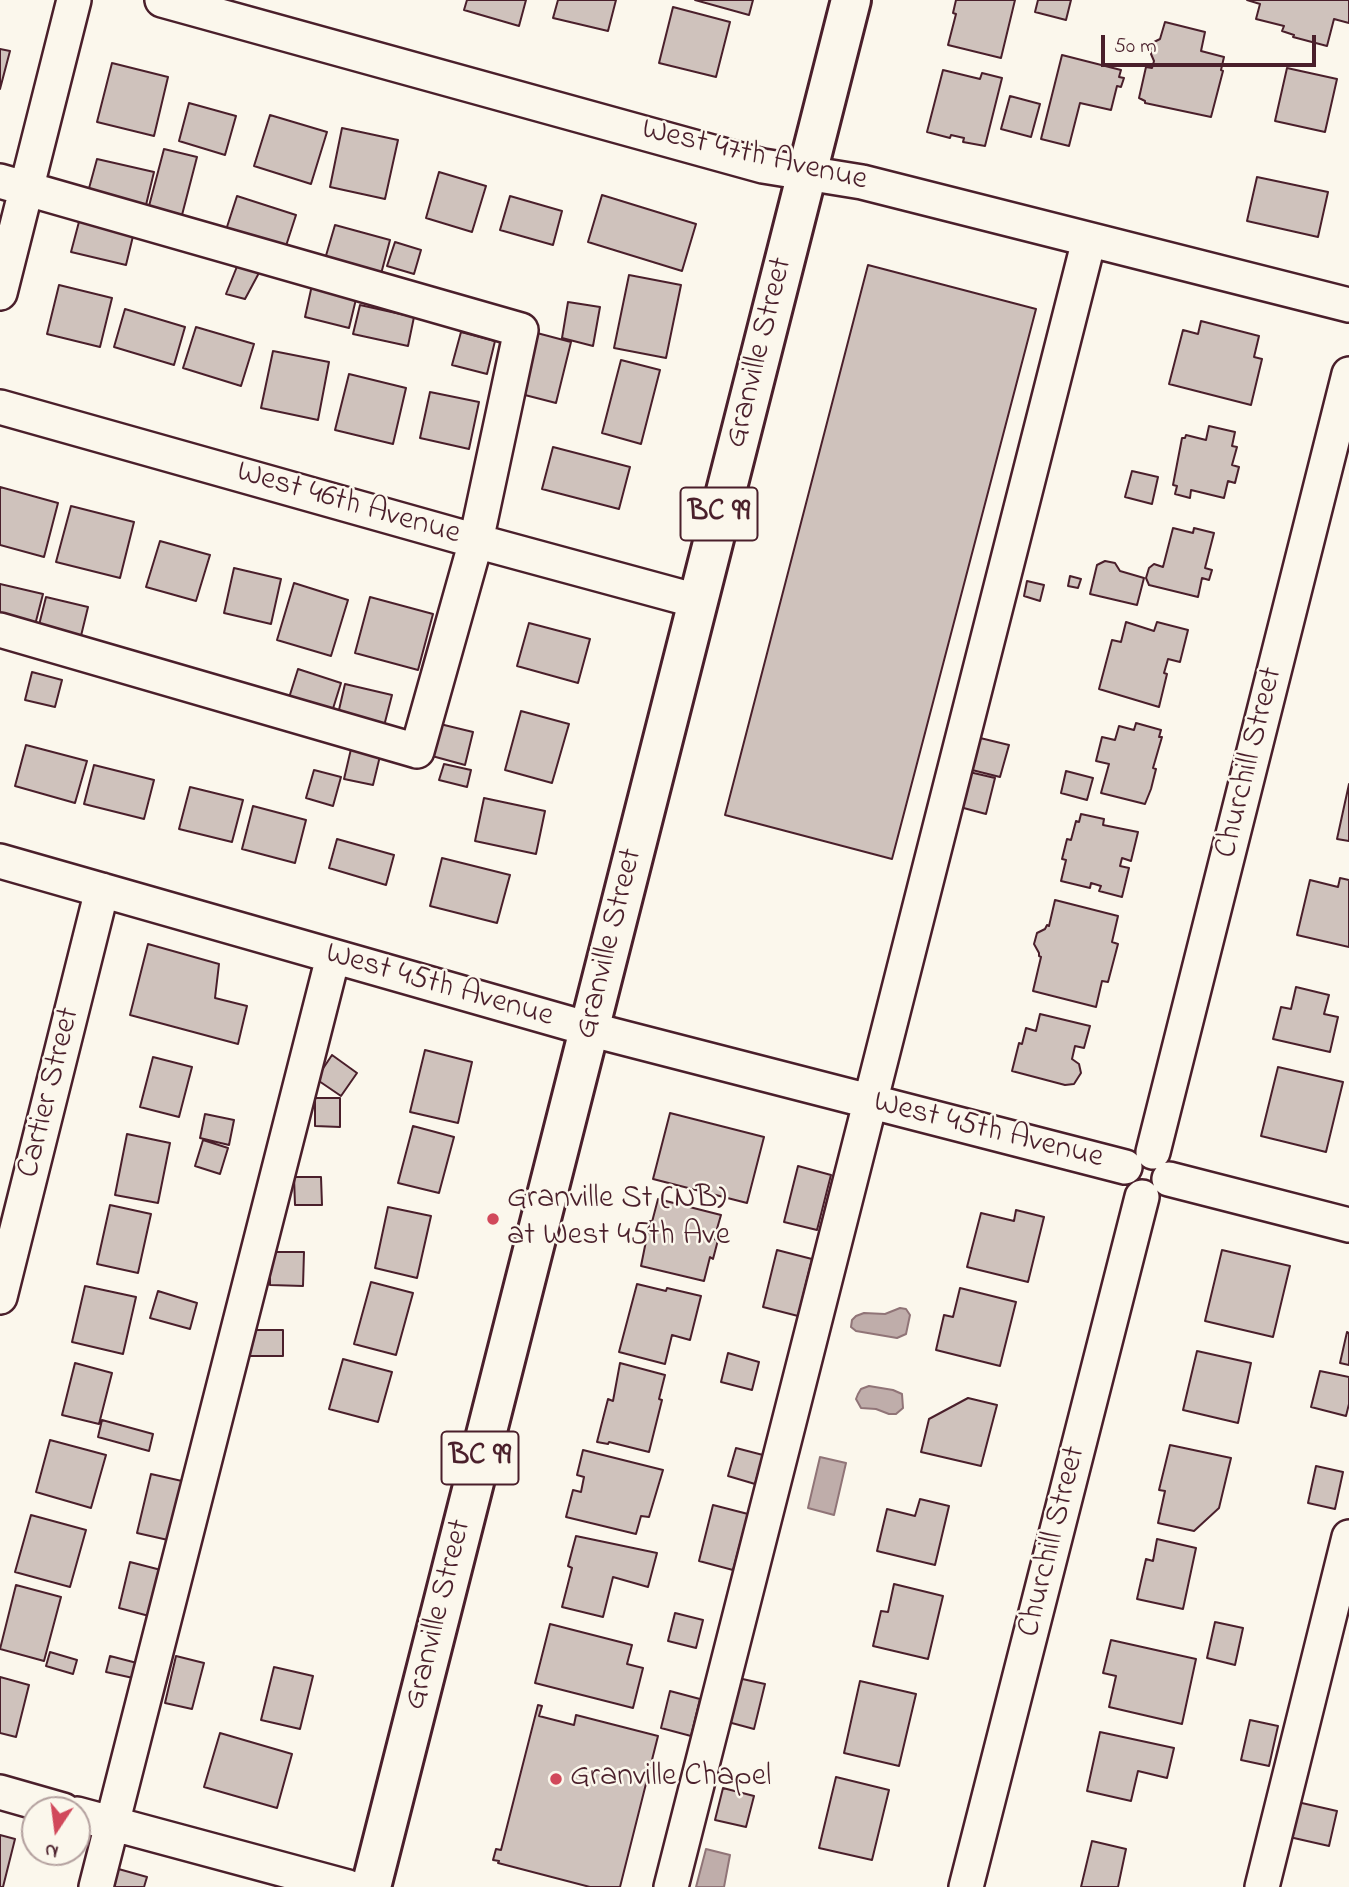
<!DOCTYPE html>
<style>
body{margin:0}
#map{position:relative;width:1349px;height:1887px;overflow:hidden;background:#fbf7ec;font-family:"Indie Flower",sans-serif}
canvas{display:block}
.north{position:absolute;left:21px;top:1796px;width:70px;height:70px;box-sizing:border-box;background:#fbf7ec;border:2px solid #b4a19f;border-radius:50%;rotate:193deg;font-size:19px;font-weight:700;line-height:28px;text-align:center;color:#4a1f2b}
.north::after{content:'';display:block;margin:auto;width:24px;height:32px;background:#d1495b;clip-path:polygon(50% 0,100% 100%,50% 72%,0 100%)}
.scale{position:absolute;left:1101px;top:35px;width:215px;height:32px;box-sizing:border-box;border:4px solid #4a1f2b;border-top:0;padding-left:9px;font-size:21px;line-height:24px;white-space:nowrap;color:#4a1f2b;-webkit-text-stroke:5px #fbf7ec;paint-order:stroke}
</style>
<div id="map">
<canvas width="1349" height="1887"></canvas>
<div class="north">N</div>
<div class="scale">50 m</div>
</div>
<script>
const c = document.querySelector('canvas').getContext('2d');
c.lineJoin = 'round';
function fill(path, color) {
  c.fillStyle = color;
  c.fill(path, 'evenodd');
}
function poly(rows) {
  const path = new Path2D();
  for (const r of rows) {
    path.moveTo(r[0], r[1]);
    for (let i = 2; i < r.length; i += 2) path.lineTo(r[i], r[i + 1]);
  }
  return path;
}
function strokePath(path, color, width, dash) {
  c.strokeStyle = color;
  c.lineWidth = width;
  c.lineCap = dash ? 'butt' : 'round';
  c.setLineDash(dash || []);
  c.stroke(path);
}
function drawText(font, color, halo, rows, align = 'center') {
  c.font = font + ' "Indie Flower",sans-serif';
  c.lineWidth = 5;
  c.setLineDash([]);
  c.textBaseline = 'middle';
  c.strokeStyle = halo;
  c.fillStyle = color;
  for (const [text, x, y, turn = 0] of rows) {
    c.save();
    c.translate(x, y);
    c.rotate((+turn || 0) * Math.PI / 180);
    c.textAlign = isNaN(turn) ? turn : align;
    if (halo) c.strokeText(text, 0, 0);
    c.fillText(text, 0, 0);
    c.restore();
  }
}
const water = poly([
 [900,1308,906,1309,910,1315,906,1334,897,1338,856,1331,851,1327,852,1320,856,1316,864,1313,885,1314,900,1308],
 [869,1386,893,1390,902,1394,903,1408,896,1414,889,1414,876,1409,861,1408,856,1399,858,1394,861,1389,869,1386],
 [820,1457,846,1463,834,1515,808,1508,820,1457],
 [706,1849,730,1855,724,1887,696,1887,706,1849]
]);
const building = poly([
 [467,0,526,0,519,26,464,10,467,0],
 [558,0,616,0,608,31,553,18,558,0],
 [695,0,753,0,749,15,695,0],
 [956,0,1015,0,1001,58,948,45,956,14,953,13,956,0],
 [1038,0,1071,0,1066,20,1035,12,1038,0],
 [1247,0,1349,0,1349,23,1334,19,1327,46,1293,37,1294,35,1282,31,1284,26,1256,19,1260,4,1247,0],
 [673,7,730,22,716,77,659,63,673,7],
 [1165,22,1205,32,1201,51,1224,57,1221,70,1223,71,1211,117,1145,103,1145,101,1139,98,1146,67,1152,68,1154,61,1151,54,1154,42,1160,39,1165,22],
 [0,49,10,51,0,89,0,49],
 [1062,55,1121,70,1119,77,1124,78,1121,87,1117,86,1111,110,1080,103,1069,146,1041,139,1062,55],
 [112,63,168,77,154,136,97,122,112,63],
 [1287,68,1337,79,1325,132,1275,121,1287,68],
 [943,70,980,79,982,73,1002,78,985,146,963,142,964,138,951,135,950,138,927,132,943,70],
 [1010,96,1040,104,1031,137,1001,129,1010,96],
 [189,103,236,116,225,155,179,141,189,103],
 [270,115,327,132,311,184,254,166,270,115],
 [342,128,398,140,385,199,330,187,342,128],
 [164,149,197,157,182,215,149,206,164,149],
 [97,159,154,172,146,205,88,192,97,159],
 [439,172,486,186,472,232,426,218,439,172],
 [1257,177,1328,192,1318,237,1247,221,1257,177],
 [602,195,696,224,682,271,588,242,602,195],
 [237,196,296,215,285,249,226,230,237,196],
 [510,196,562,211,553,245,500,230,510,196],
 [80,218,134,232,126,265,71,252,80,218],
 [335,225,390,240,381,274,325,259,335,225],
 [395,242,421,250,414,274,387,266,395,242],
 [238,264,260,271,245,299,226,294,238,264],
 [868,265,1036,309,892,859,725,815,868,265],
 [629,275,681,285,666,358,614,348,629,275],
 [59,285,112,298,100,347,47,334,59,285],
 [312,285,357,295,349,328,305,317,312,285],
 [568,302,600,307,593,346,562,338,568,302],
 [360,305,414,317,408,346,353,334,360,305],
 [125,309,185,327,174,365,114,347,125,309],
 [1201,321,1259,336,1254,357,1262,359,1251,405,1169,384,1183,330,1198,334,1201,321],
 [196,327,254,344,241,386,183,368,196,327],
 [461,332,495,341,487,374,452,365,461,332],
 [537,333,571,342,556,403,521,394,537,333],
 [273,351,329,362,318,420,261,408,273,351],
 [621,360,660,370,641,444,602,433,621,360],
 [349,374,406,388,393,444,335,430,349,374],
 [430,392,479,402,469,449,420,438,430,392],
 [1209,426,1235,432,1232,446,1237,447,1232,465,1239,467,1235,483,1228,481,1224,498,1191,490,1190,498,1175,494,1177,486,1173,485,1182,438,1185,438,1186,435,1206,440,1209,426],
 [553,447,630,467,619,509,542,489,553,447],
 [1132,471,1158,477,1152,504,1125,497,1132,471],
 [0,487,58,503,44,557,0,545,0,487],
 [71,506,134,522,120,578,56,562,71,506],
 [1173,528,1193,533,1194,528,1214,533,1205,568,1212,570,1209,580,1202,578,1198,597,1149,585,1146,578,1149,568,1154,564,1163,567,1173,528],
 [160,541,210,555,196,601,146,587,160,541],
 [1105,561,1115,563,1120,571,1144,578,1137,605,1090,594,1097,565,1105,561],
 [234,568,281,579,271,624,224,613,234,568],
 [1070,576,1081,579,1078,588,1068,586,1070,576],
 [1027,581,1044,585,1040,601,1024,596,1027,581],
 [294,583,348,600,331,656,277,640,294,583],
 [0,584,43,594,35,625,0,617,0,584],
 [46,597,88,607,80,640,38,629,46,597],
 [370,597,433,614,418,670,355,653,370,597],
 [1126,622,1154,631,1157,622,1188,630,1180,662,1168,659,1164,673,1167,674,1159,707,1099,689,1112,640,1121,642,1126,622],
 [529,623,590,639,578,683,517,666,529,623],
 [298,669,341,683,331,715,288,701,298,669],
 [32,672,62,680,55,707,25,700,32,672],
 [345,684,392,695,384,726,338,714,345,684],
 [521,711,569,724,552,783,505,770,521,711],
 [1136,723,1161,730,1159,737,1162,737,1153,768,1156,769,1151,789,1145,804,1101,793,1109,764,1096,761,1102,737,1115,740,1119,726,1134,730,1136,723],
 [440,724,473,732,465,765,432,756,440,724],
 [976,737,1009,745,1000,777,968,769,976,737],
 [26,745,87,761,75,803,15,786,26,745],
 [351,749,380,756,373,785,344,779,351,749],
 [444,764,471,770,467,787,439,780,444,764],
 [94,765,154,780,144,819,84,804,94,765],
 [314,770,341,777,333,806,306,798,314,770],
 [965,771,995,778,986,814,956,806,965,771],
 [1066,771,1093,778,1087,800,1061,793,1066,771],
 [1349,784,1349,841,1337,839,1349,784],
 [190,787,243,800,232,842,179,829,190,787],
 [484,798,545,811,536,854,475,841,484,798],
 [253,806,306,820,295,863,242,849,253,806],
 [1081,814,1104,819,1103,825,1138,832,1131,861,1122,858,1120,866,1129,868,1122,897,1099,891,1101,886,1091,883,1090,888,1061,881,1066,860,1062,859,1067,839,1071,840,1076,821,1079,822,1081,814],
 [337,839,394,855,386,885,329,868,337,839],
 [442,858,510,875,497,923,430,906,442,858],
 [1340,878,1349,880,1349,947,1297,935,1310,880,1338,887,1340,878],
 [1055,900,1118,916,1112,942,1118,944,1108,982,1102,981,1096,1007,1033,991,1041,957,1039,956,1039,953,1034,944,1037,933,1045,929,1047,925,1049,926,1055,900],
 [148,944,219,964,215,998,247,1006,238,1044,130,1015,148,944],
 [1296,987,1329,995,1324,1014,1338,1017,1330,1052,1273,1039,1281,1007,1291,1009,1296,987],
 [1040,1014,1090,1026,1084,1048,1075,1046,1072,1059,1079,1064,1081,1073,1074,1084,1065,1085,1012,1071,1019,1043,1022,1044,1026,1028,1036,1031,1040,1014],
 [425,1050,472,1062,458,1123,410,1112,425,1050],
 [332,1055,357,1073,341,1096,316,1079,332,1055],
 [153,1057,192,1067,179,1117,140,1107,153,1057],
 [1278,1067,1343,1082,1326,1152,1261,1136,1278,1067],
 [315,1098,340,1098,340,1127,315,1126,315,1098],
 [670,1113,764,1137,747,1203,653,1179,670,1113],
 [205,1114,234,1120,229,1145,200,1138,205,1114],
 [413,1126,454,1137,439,1193,398,1183,413,1126],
 [127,1134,170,1143,158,1203,115,1195,127,1134],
 [203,1140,228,1148,220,1174,195,1166,203,1140],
 [798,1166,831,1175,817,1230,784,1222,798,1166],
 [294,1177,321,1177,322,1205,295,1205,294,1177],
 [658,1199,721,1215,714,1239,718,1240,713,1259,710,1257,704,1281,641,1266,650,1221,652,1222,658,1199],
 [110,1205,151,1214,138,1273,97,1264,110,1205],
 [388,1207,431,1216,417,1278,375,1268,388,1207],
 [1016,1210,1044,1217,1028,1282,967,1267,981,1213,1014,1221,1016,1210],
 [777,1250,812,1259,798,1316,763,1307,777,1250],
 [1222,1250,1290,1266,1273,1337,1205,1321,1222,1250],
 [270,1252,304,1252,303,1286,270,1285,270,1252],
 [371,1282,413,1293,396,1355,354,1344,371,1282],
 [637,1284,666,1291,667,1288,701,1296,690,1340,672,1335,665,1364,619,1352,637,1284],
 [85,1286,136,1297,123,1354,72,1342,85,1286],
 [960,1288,1016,1302,1000,1366,936,1350,944,1315,953,1317,960,1288],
 [158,1291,197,1303,190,1329,150,1318,158,1291],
 [250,1330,283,1330,283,1356,250,1356,250,1330],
 [1347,1332,1349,1333,1349,1365,1340,1363,1347,1332],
 [1197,1351,1251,1363,1238,1423,1183,1410,1197,1351],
 [728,1353,759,1362,752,1390,721,1382,728,1353],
 [343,1359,392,1372,378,1422,329,1409,343,1359],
 [75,1363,112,1373,99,1424,62,1415,75,1363],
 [620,1363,665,1375,659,1399,662,1400,649,1452,609,1442,608,1444,597,1442,608,1399,613,1401,620,1363],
 [1320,1371,1349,1377,1349,1404,1346,1416,1311,1407,1320,1371],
 [968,1398,997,1405,981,1466,921,1452,929,1419,968,1398],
 [102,1420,153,1434,149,1451,98,1437,102,1420],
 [50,1440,106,1455,91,1508,36,1492,50,1440],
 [1170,1445,1231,1458,1219,1508,1194,1531,1158,1523,1165,1491,1159,1490,1170,1445],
 [736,1448,763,1455,755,1484,728,1476,736,1448],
 [583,1450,663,1470,649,1517,641,1516,636,1534,566,1517,573,1490,581,1492,584,1477,577,1475,583,1450],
 [1316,1466,1343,1472,1335,1509,1308,1503,1316,1466],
 [151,1474,182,1481,168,1540,137,1533,151,1474],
 [920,1499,949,1506,935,1565,877,1551,887,1509,915,1516,920,1499],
 [713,1505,748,1514,733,1570,699,1561,713,1505],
 [31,1515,86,1530,70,1587,15,1572,31,1515],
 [576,1536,657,1553,648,1587,613,1577,603,1617,562,1607,572,1568,568,1566,576,1536],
 [1157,1539,1196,1548,1183,1609,1137,1599,1146,1559,1153,1561,1157,1539],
 [130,1562,161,1570,149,1616,119,1608,130,1562],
 [894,1584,943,1596,928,1659,873,1646,881,1611,888,1612,894,1584],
 [16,1585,61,1597,44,1661,0,1649,16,1585],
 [675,1613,703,1620,696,1648,668,1641,675,1613],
 [1215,1622,1243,1628,1235,1665,1207,1658,1215,1622],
 [550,1624,632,1645,627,1664,643,1668,633,1708,535,1683,550,1624],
 [1111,1640,1196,1659,1182,1724,1109,1707,1116,1676,1103,1673,1111,1640],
 [50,1652,77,1660,73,1674,46,1666,50,1652],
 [110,1656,137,1663,133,1678,106,1672,110,1656],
 [176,1656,204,1663,192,1709,165,1703,176,1656],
 [274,1667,313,1676,300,1729,261,1720,274,1667],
 [0,1677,29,1685,16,1737,0,1733,0,1677],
 [738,1678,765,1684,754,1729,728,1722,738,1678],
 [860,1681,916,1694,899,1766,844,1753,860,1681],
 [670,1691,700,1699,691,1736,661,1728,670,1691],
 [538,1705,542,1706,539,1716,574,1725,576,1715,658,1736,620,1887,590,1887,498,1863,499,1861,493,1860,496,1849,501,1850,538,1705],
 [1250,1720,1278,1726,1269,1766,1241,1760,1250,1720],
 [1100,1732,1174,1748,1167,1778,1138,1771,1131,1801,1087,1791,1100,1732],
 [220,1733,292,1754,277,1808,204,1787,220,1733],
 [836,1777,889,1790,872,1860,819,1848,836,1777],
 [723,1788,754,1796,746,1827,715,1820,723,1788],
 [1293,1801,1337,1811,1329,1846,1285,1836,1293,1801],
 [0,1835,15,1839,3,1887,0,1887,0,1835],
 [1092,1841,1126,1849,1118,1887,1081,1887,1092,1841],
 [115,1868,147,1877,144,1887,110,1887,115,1868]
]);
const minor = poly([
 [162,0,763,166,862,182,1349,305],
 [0,181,521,330,476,541,417,751,0,630],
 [0,293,74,0],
 [0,407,476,541,697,601],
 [0,861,589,1029,1125,1167],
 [1153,1152,1349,374],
 [1169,1179,1349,1225],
 [0,1297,102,890],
 [0,1792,63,1810],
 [77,1814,348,1887],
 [96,1887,333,957],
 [671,1887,1089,240],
 [966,1887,1142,1197],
 [1262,1887,1349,1537]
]);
const highway = poly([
 [371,1887,851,0]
]);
const markers = [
 [493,1219,7,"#d1495b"],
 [556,1779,7,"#d1495b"]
];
const shields = [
 [719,514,77],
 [480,1458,77]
];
const shieldNames = [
 ["BC 99",719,514],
 ["BC 99",480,1458]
];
const streetNames = [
 ["West 47th Avenue",754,157,13],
 ["Granville Street",761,353,-76],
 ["West 46th Avenue",348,505,16],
 ["Churchill Street",1251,763,-76],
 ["Granville Street",611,944,-76],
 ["West 45th Avenue",439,987,16],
 ["Cartier Street",51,1093,-76],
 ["West 45th Avenue",988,1132,14],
 ["Churchill Street",1054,1542,-76],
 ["Granville Street",440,1615,-76]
];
const poiNames = [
 ["Granville St (NB)",507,1201],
 ["at West 45th Ave",507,1238],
 ["Granville Chapel",570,1779]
];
fill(water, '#bfadaa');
strokePath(water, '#907477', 2);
fill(building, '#cfc2bc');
strokePath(building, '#4a1f2b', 2);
strokePath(minor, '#4a1f2b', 38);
strokePath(highway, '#4a1f2b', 44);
strokePath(minor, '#fbf7ec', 33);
strokePath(highway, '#fbf7ec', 38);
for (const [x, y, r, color] of markers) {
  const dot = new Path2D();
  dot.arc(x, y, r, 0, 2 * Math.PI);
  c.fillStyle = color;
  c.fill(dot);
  strokePath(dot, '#fbf7ec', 2.5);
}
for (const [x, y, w] of shields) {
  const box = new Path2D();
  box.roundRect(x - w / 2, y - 26.5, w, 53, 5);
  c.fillStyle = '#fbf7ec';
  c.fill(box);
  strokePath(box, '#4a1f2b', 2);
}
drawText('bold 30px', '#4a1f2b', null, shieldNames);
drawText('32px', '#4a1f2b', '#fbf7ec', streetNames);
drawText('32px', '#4a1f2b', '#fbf7ec', poiNames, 'left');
</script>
